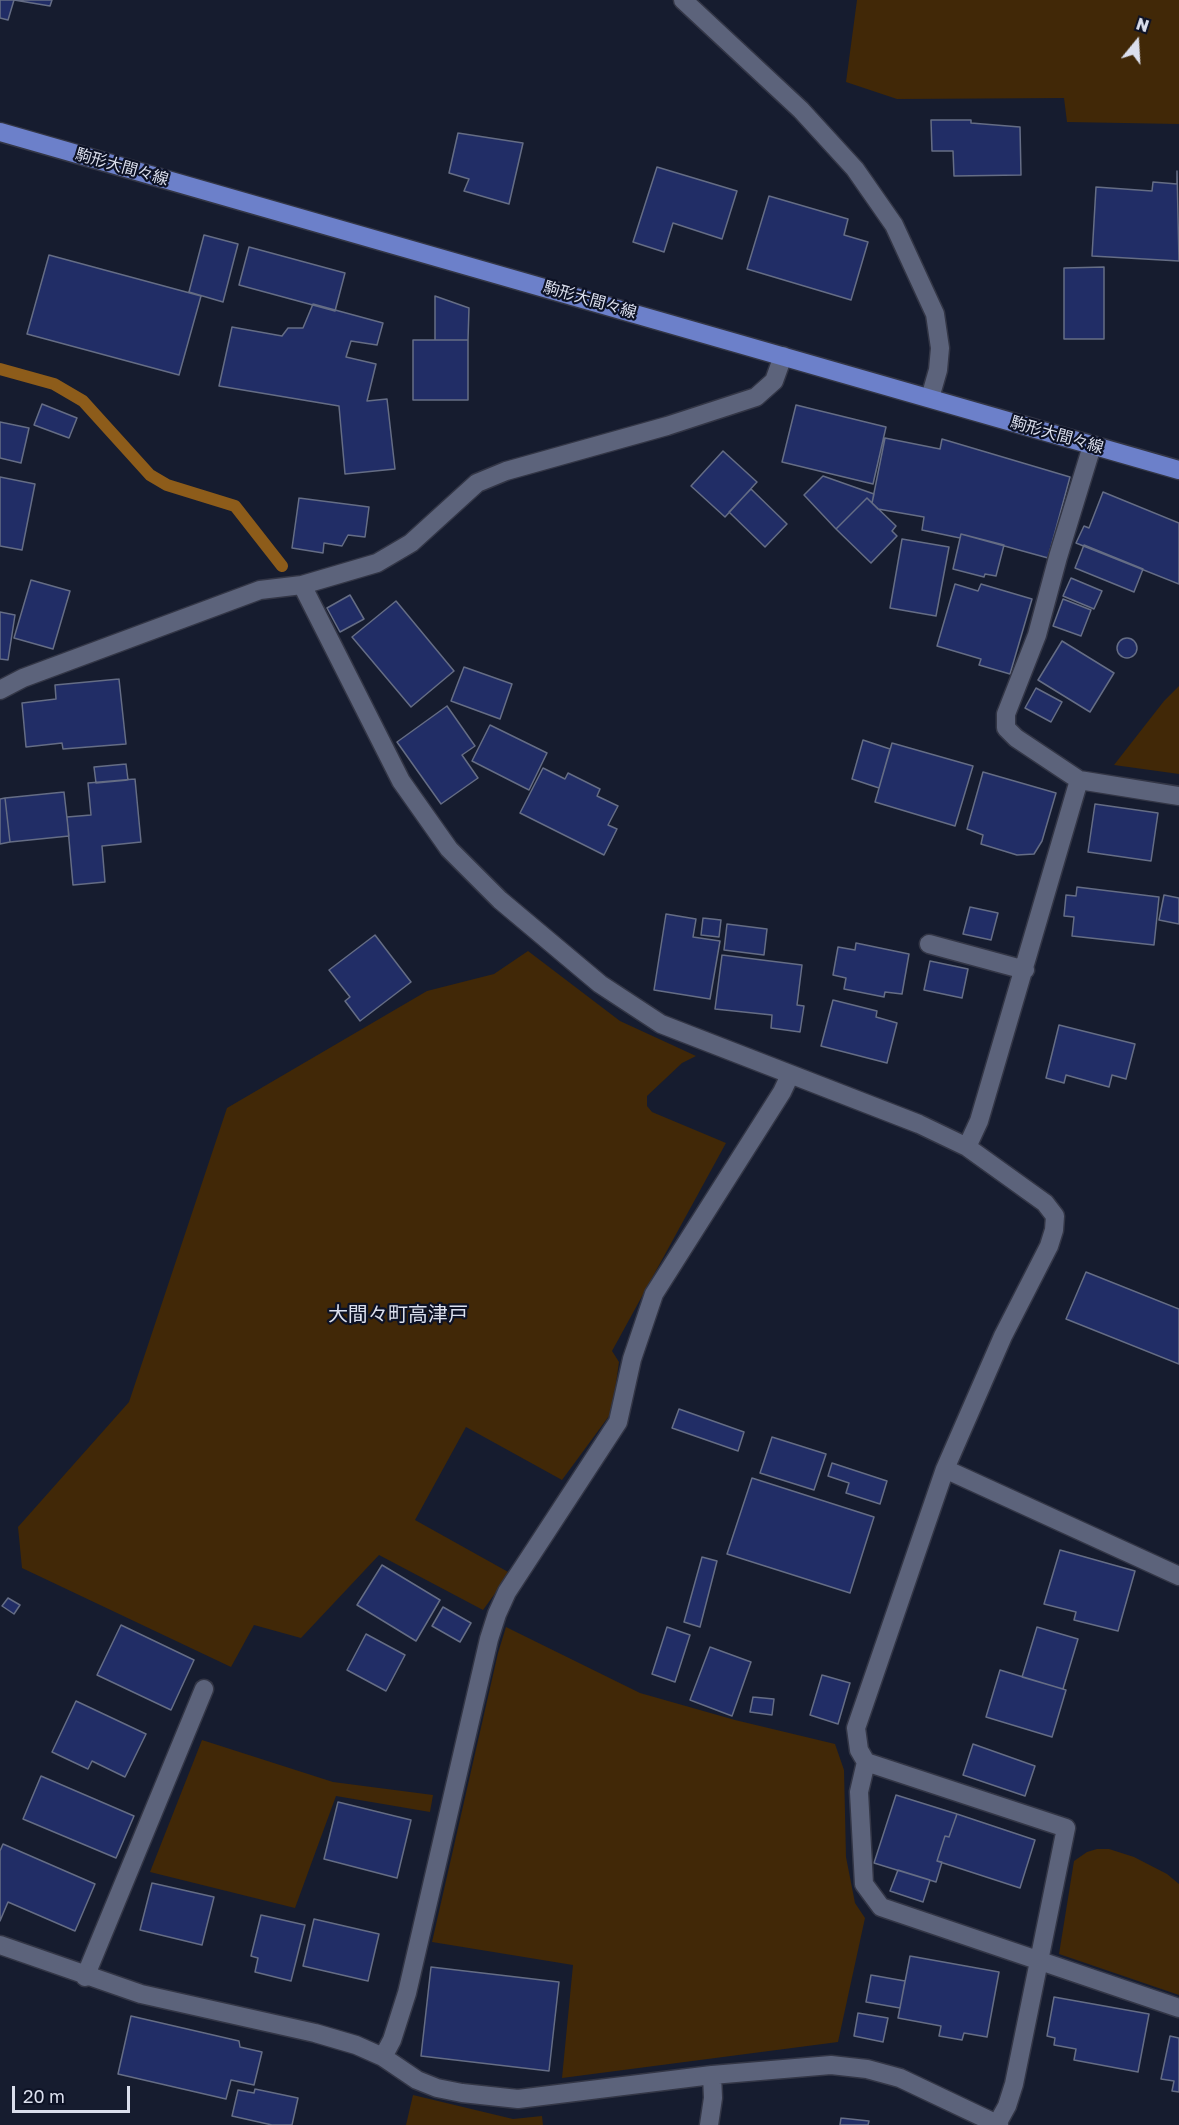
<!DOCTYPE html>
<meta charset="utf-8">
<style>
body{margin:0}
#map{position:relative;width:1179px;height:2125px;overflow:hidden;background:#161c2f;font-family:"Golos Text",sans-serif}
canvas{display:block}
.north{position:absolute;left:1107px;top:12px;width:60px;height:60px;-webkit-text-stroke:4px #0d1225;paint-order:stroke;rotate:18deg;font-size:16px;font-weight:700;line-height:24px;text-align:center;color:#dbdfed}
.north::after{content:'';display:block;margin:auto;width:21px;height:27px;background:#dbdfed;clip-path:polygon(50% 0,100% 100%,50% 72%,0 100%)}
.scale{position:absolute;left:12px;top:2086px;width:118px;height:27px;box-sizing:border-box;border:3px solid #dbdfed;border-top:0;padding-left:8px;font-size:18px;line-height:21px;white-space:nowrap;color:#dbdfed;-webkit-text-stroke:4px #0d1225;paint-order:stroke}
</style>
<div id="map">
<canvas width="1179" height="2125"></canvas>
<div class="north">N</div>
<div class="scale">20 m</div>
</div>
<script>
const c = document.querySelector('canvas').getContext('2d');
c.lineJoin = 'round';
function fill(path, color) {
  c.fillStyle = color;
  c.fill(path, 'evenodd');
}
function poly(rows) {
  const path = new Path2D();
  for (const r of rows) {
    if (r.length === 3) {
      path.moveTo(r[0] + r[2], r[1]);
      path.arc(r[0], r[1], r[2], 0, 2 * Math.PI);
      continue;
    }
    path.moveTo(r[0], r[1]);
    for (let i = 2; i < r.length; i += 2) path.lineTo(r[i], r[i + 1]);
  }
  return path;
}
function strokePath(path, color, width, dash) {
  c.strokeStyle = color;
  c.lineWidth = width;
  c.lineCap = dash ? 'butt' : 'round';
  c.setLineDash(dash || []);
  c.stroke(path);
}
function drawText(font, color, halo, rows, align = 'center') {
  c.font = font + ' "Golos Text","Noto Sans JP",sans-serif';
  c.lineWidth = 4.5;
  c.setLineDash([]);
  c.textBaseline = 'middle';
  c.strokeStyle = halo;
  c.fillStyle = color;
  for (const [text, x, y, turn = 0] of rows) {
    c.save();
    c.translate(x, y);
    c.rotate((+turn || 0) * Math.PI / 180);
    c.textAlign = isNaN(turn) ? turn : align;
    if (halo) c.strokeText(text, 0, 0);
    c.fillText(text, 0, 0);
    c.restore();
  }
}
const green = poly([
 [857,0,1179,0,1179,124,1067,122,1064,98,897,99,846,82],
 [1179,686,1179,774,1114,765,1164,701],
 [528,951,620,1021,696,1056,682,1063,647,1096,647,1106,652,1112,726,1143,612,1351,619,1362,612,1412,562,1480,466,1427,415,1520,510,1573,483,1610,379,1555,301,1638,254,1625,231,1667,22,1568,18,1527,129,1402,227,1108,427,991,494,974],
 [506,1627,640,1693,735,1720,835,1744,844,1770,846,1857,855,1903,865,1918,838,2042,562,2078,573,1965,432,1942,498,1653],
 [202,1740,333,1782,433,1795,430,1812,336,1796,295,1908,150,1872],
 [1097,1849,1109,1849,1134,1857,1167,1874,1179,1884,1179,1995,1059,1954,1074,1861,1087,1852],
 [413,2095,513,2119,542,2116,543,2125,406,2125]
]);
const stream = poly([
 [0,369,54,384,83,401,150,475,167,485,235,506,282,566]
]);
const building = poly([
 [0,0,52,0,50,6,14,0,8,20,0,18,0,0],
 [931,120,971,120,971,123,1020,127,1021,175,954,176,953,151,932,151,931,120],
 [458,133,523,143,509,204,464,191,469,179,449,173,458,133],
 [657,167,737,191,722,239,673,223,664,252,633,242,657,167],
 [1177,171,1179,261,1092,256,1096,187,1152,191,1153,182,1177,184,1177,171],
 [769,196,848,219,844,235,868,242,851,300,747,269,769,196],
 [204,235,238,244,223,302,189,292,204,235],
 [249,247,345,273,335,311,239,285,249,247],
 [49,255,201,296,179,375,27,334,49,255],
 [1104,267,1104,339,1064,339,1064,268,1104,267],
 [435,296,469,308,468,340,435,340,435,296],
 [313,304,383,323,377,345,351,341,346,357,376,364,367,401,387,399,395,469,345,474,339,406,219,386,232,327,282,336,288,328,303,328,313,304],
 [413,340,468,340,468,400,413,400,413,340],
 [42,404,77,418,69,438,34,425,42,404],
 [796,405,886,427,873,484,782,462,796,405],
 [0,422,29,428,21,463,0,458,0,422],
 [885,438,940,449,942,439,1070,477,1048,558,961,534,960,538,922,530,924,517,878,509,872,503,885,438],
 [723,451,757,482,725,517,691,486,723,451],
 [823,476,874,494,872,503,867,498,836,529,804,495,823,476],
 [0,477,35,484,22,550,0,546,0,477],
 [751,489,787,524,765,547,729,512,751,489],
 [1103,492,1179,523,1179,584,1076,543,1084,526,1089,528,1103,492],
 [299,498,369,507,365,537,348,535,342,546,324,543,323,553,292,548,299,498],
 [867,498,896,526,892,531,897,536,871,563,836,529,867,498],
 [961,534,1004,545,996,576,985,574,984,577,953,569,961,534],
 [902,539,949,547,936,616,890,608,902,539],
 [1084,545,1143,569,1134,592,1075,568,1084,545],
 [1071,578,1102,591,1094,609,1063,596,1071,578],
 [31,580,70,591,53,649,14,638,31,580],
 [955,584,978,591,981,584,1032,599,1010,674,979,665,981,659,937,646,955,584],
 [350,595,364,619,340,632,327,608,350,595],
 [1063,599,1091,610,1081,636,1053,626,1063,599],
 [396,601,454,671,411,707,352,637,396,601],
 [0,612,15,615,8,660,0,659,0,612],
 [1127,648,10],
 [1062,641,1114,673,1090,712,1038,680,1062,641],
 [464,667,512,684,500,719,451,701,464,667],
 [119,679,126,744,63,749,62,743,26,747,22,703,56,699,55,685,119,679],
 [1036,688,1062,702,1051,722,1025,708,1036,688],
 [447,706,475,746,462,755,478,778,441,804,397,742,447,706],
 [490,725,547,753,529,790,472,761,490,725],
 [863,740,890,749,879,788,852,779,863,740],
 [892,743,973,766,955,826,875,802,892,743],
 [126,764,128,780,96,783,94,767,126,764],
 [543,768,565,779,568,773,600,789,597,796,618,806,608,825,617,829,604,855,520,813,543,768],
 [983,772,1056,793,1042,841,1034,854,1017,855,981,844,983,835,967,829,983,772],
 [135,779,141,842,102,846,105,882,73,885,67,817,91,815,88,783,135,779],
 [64,792,69,836,10,842,5,798,64,792],
 [5,798,10,842,0,844,0,799,5,798],
 [1095,804,1158,813,1151,861,1088,852,1095,804],
 [1077,887,1159,897,1154,945,1072,936,1074,917,1064,916,1066,895,1076,896,1077,887],
 [1164,895,1179,898,1179,924,1159,920,1164,895],
 [970,907,998,913,991,940,963,934,970,907],
 [666,914,696,919,693,937,720,941,710,999,654,990,666,914],
 [703,918,721,920,719,937,701,935,703,918],
 [727,924,767,929,764,955,724,950,727,924],
 [375,935,411,982,360,1021,345,1001,350,997,329,970,375,935],
 [856,943,909,954,902,994,885,992,884,997,844,989,846,978,833,975,838,947,855,950,856,943],
 [722,955,802,965,797,1005,804,1006,800,1032,771,1028,772,1015,715,1009,722,955],
 [930,961,968,969,962,998,924,990,930,961],
 [833,1000,877,1011,876,1017,897,1023,887,1063,821,1046,833,1000],
 [1059,1025,1135,1044,1126,1079,1112,1075,1109,1087,1066,1075,1064,1083,1046,1078,1059,1025],
 [1086,1272,1179,1309,1179,1364,1066,1319,1086,1272],
 [679,1409,744,1432,738,1451,672,1428,679,1409],
 [772,1437,826,1454,814,1490,760,1473,772,1437],
 [832,1463,887,1481,880,1504,846,1493,849,1483,828,1476,832,1463],
 [752,1478,874,1517,850,1593,727,1554,752,1478],
 [1060,1550,1135,1571,1118,1631,1074,1620,1076,1612,1044,1604,1060,1550],
 [702,1557,717,1561,700,1627,684,1622,702,1557],
 [382,1565,440,1600,416,1641,357,1605,382,1565],
 [8,1598,20,1605,14,1614,2,1606,8,1598],
 [443,1607,471,1623,460,1642,432,1626,443,1607],
 [121,1625,194,1660,171,1710,97,1675,121,1625],
 [667,1627,690,1635,675,1682,652,1674,667,1627],
 [1037,1627,1078,1639,1063,1689,1022,1677,1037,1627],
 [366,1634,405,1655,386,1691,347,1670,366,1634],
 [710,1647,751,1662,732,1716,690,1700,710,1647],
 [1000,1670,1066,1690,1052,1737,986,1717,1000,1670],
 [822,1675,850,1683,838,1724,810,1715,822,1675],
 [753,1697,774,1699,772,1715,750,1712,753,1697],
 [76,1701,146,1734,125,1777,92,1761,88,1769,52,1752,76,1701],
 [973,1744,1035,1766,1025,1796,963,1775,973,1744],
 [41,1776,134,1816,116,1858,23,1819,41,1776],
 [896,1795,957,1814,949,1837,945,1836,937,1861,942,1862,936,1882,874,1863,896,1795],
 [338,1802,411,1820,397,1878,324,1859,338,1802],
 [957,1814,1035,1840,1020,1888,937,1861,945,1836,949,1837,957,1814],
 [3,1844,95,1884,75,1931,8,1902,0,1921,0,1851,3,1844],
 [898,1870,930,1880,923,1902,890,1891,898,1870],
 [152,1883,214,1897,202,1945,140,1930,152,1883],
 [261,1915,305,1925,291,1981,255,1972,258,1958,251,1956,261,1915],
 [314,1919,379,1934,368,1981,303,1966,314,1919],
 [910,1956,999,1972,987,2037,964,2033,962,2040,939,2036,941,2026,898,2018,910,1956],
 [431,1967,559,1982,549,2071,421,2056,431,1967],
 [871,1975,905,1981,900,2008,866,2002,871,1975],
 [1054,1997,1149,2014,1138,2072,1074,2060,1076,2049,1054,2045,1055,2038,1047,2036,1054,1997],
 [858,2013,888,2018,883,2042,854,2036,858,2013],
 [131,2016,239,2041,240,2047,262,2052,254,2085,231,2080,226,2099,118,2074,131,2016],
 [1170,2036,1179,2038,1179,2092,1172,2091,1174,2081,1161,2079,1170,2036],
 [255,2089,298,2098,292,2125,272,2125,232,2116,238,2090,254,2093,255,2089],
 [841,2118,869,2121,868,2125,840,2125,841,2118]
]);
const minor = poly([
 [683,0,801,110,855,169,894,225,935,314,940,348,938,370,930,398],
 [1092,446,1058,557,1037,635,1006,714,1006,728,1016,738,1079,780,1179,796],
 [302,585,401,781,449,849,500,900,600,984,661,1024,919,1124,967,1147,1045,1203,1055,1216,1054,1230,1049,1246,1003,1336,945,1469,856,1728,859,1750,866,1762,1066,1828,1014,2084,1007,2106,997,2124],
 [0,690,23,678,260,590,302,585,377,563,411,543,477,483,506,471,667,426,756,397,774,381,783,356],
 [929,944,1025,970],
 [967,1147,979,1121,1079,780],
 [945,1469,1179,1576],
 [866,1762,859,1792,864,1884,881,1907,1179,2008],
 [0,1945,141,1994,315,2033,356,2045,383,2057,417,2080,437,2088,462,2093,518,2099,712,2075,831,2065,867,2069,900,2078,999,2125],
 [85,1977,204,1689],
 [383,2057,392,2040,407,1993,489,1639,497,1614,507,1592,618,1422,632,1359,654,1294,782,1092,790,1075],
 [709,2125,713,2098,712,2075]
]);
const major = poly([
 [0,132,1179,470]
]);
const streetNames = [
 ["駒形大間々線",122,167,16],
 ["駒形大間々線",590,300,16],
 ["駒形大間々線",1057,435,16]
];
const quarterNames = [
 ["大間々町高津戸",398,1315]
];
fill(green, '#412807');
strokePath(stream, '#8d5c1a', 12);
fill(building, '#212d66');
strokePath(building, '#656d85', 1.5);
strokePath(minor, '#333646', 21);
strokePath(major, '#333646', 21);
strokePath(minor, '#5c637b', 18);
strokePath(major, '#6c80ca', 18);
drawText('16px', '#dbdfed', '#0d1225', streetNames);
drawText('20px', '#dbdfed', '#0d1225', quarterNames);
</script>
